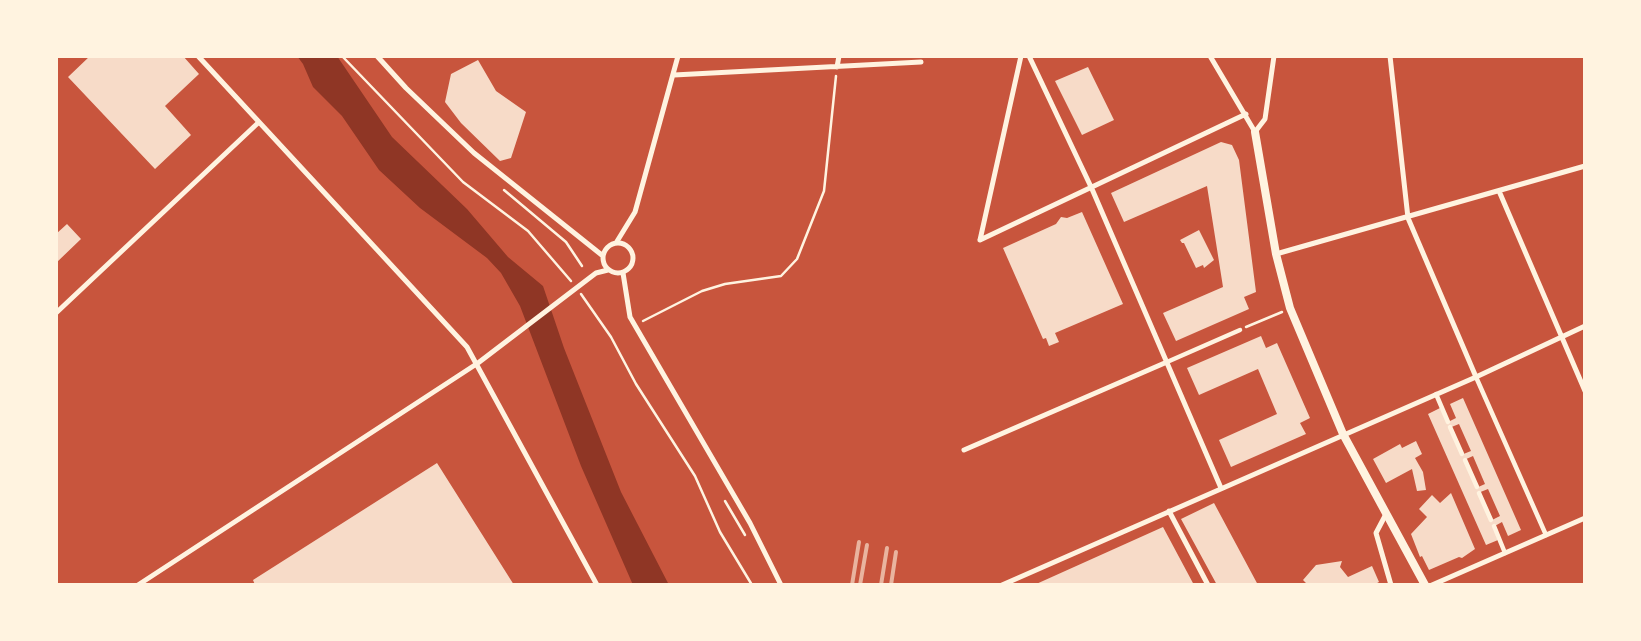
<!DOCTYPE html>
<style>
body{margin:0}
#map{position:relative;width:1641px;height:641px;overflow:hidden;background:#c8553d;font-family:"Space Grotesk",sans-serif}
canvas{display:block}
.frame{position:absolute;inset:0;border:58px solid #fff3e0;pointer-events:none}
</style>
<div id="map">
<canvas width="1641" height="641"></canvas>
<div class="frame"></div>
</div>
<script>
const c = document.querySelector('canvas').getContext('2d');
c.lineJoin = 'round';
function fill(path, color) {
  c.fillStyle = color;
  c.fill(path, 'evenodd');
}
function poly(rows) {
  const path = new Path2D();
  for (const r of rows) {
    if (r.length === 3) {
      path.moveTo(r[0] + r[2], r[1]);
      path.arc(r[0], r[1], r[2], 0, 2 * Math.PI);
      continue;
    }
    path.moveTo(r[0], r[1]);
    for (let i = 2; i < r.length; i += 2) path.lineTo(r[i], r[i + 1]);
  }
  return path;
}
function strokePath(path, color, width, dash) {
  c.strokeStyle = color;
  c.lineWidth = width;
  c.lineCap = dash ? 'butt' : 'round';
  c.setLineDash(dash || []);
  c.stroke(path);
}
const water = poly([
 [297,56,337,56,392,137,467,209,508,257,543,286,564,348,621,492,669,585,633,585,581,466,520,306,501,273,487,258,420,208,379,170,342,116,313,87,303,64]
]);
const building = poly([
 [90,56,183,56,199,74,165,106,191,135,155,169,68,77],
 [478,60,496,91,526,112,511,158,500,161,461,123,445,102,451,74],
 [1088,67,1114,120,1082,135,1055,81],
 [1221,142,1232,145,1239,160,1256,292,1244,297,1249,309,1176,341,1163,313,1223,287,1207,186,1124,222,1111,193],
 [1082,212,1123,304,1055,333,1059,342,1049,346,1046,338,1043,339,1003,248,1056,224,1061,217,1067,218],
 [67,224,81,239,56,263,56,234],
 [1199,230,1214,260,1204,268,1203,265,1196,268,1184,243,1182,243,1180,240],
 [1261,336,1266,348,1277,343,1310,418,1300,423,1306,434,1231,467,1219,440,1277,414,1258,369,1199,395,1187,368],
 [1463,398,1521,530,1508,536,1502,522,1493,527,1498,540,1486,545,1428,414,1440,408,1448,422,1456,418,1450,404],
 [1459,424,1471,451,1461,455,1449,428],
 [1473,456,1485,484,1476,488,1464,460],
 [1488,489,1500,516,1490,521,1478,493],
 [1416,441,1422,454,1415,458,1423,472,1426,490,1417,491,1412,469,1386,483,1373,459,1400,444,1402,448],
 [437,463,514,585,255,585,253,580],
 [1451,493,1475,549,1462,558,1459,557,1429,570,1422,556,1420,557,1411,534,1427,517,1419,509,1432,495,1440,503],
 [1214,503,1258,585,1217,585,1181,519],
 [1163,527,1194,585,1034,585],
 [1342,561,1340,567,1348,577,1372,566,1379,582,1373,585,1308,585,1303,580,1316,565]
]);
const path = poly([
 [342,56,463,182,528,231,571,281],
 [504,190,566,242,582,266],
 [581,294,611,337,636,384,695,476,720,532,752,585],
 [643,321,702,291,725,284,781,276,797,259,824,191,836,76],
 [1246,327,1282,312],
 [725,501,745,535]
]);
const pedestrian = poly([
 [1167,362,1240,330],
 [1476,377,1546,535],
 [1436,394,1448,422],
 [1450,427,1462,454],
 [1465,460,1477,487],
 [1479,493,1491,520],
 [1494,526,1505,553]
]);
const minor = poly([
 [198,56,467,347,597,585],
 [377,56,406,88,474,153,603,256],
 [1029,56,1092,189,1221,488],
 [1210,56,1255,132,1265,119,1274,56],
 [1390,56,1408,218,1476,377],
 [837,67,839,56],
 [674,75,921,62],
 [1499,191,1585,391],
 [980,240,1246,114],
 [980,240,1021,56],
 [618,258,15],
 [616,243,635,212,678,56],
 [1276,254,1585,166],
 [623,273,630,317,750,523,781,585],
 [56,313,259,122],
 [964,450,1167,362],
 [1169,511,1208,585],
 [1386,514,1376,533,1391,585],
 [138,585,478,363,596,273,608,270],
 [1002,585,1476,377,1585,326],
 [1432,585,1585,518]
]);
const tertiary = poly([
 [1255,132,1276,254,1290,308,1343,434,1425,585]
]);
const rail = poly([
 [852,585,859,542],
 [860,585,867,545],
 [881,585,887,548],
 [891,585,896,552]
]);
fill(water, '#8f3625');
fill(building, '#f7dbc8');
strokePath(path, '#fff3e0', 2.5);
strokePath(pedestrian, '#fff3e0', 4.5);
strokePath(minor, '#fff3e0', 5);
strokePath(tertiary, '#fff3e0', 8);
strokePath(rail, '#e9b49f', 4);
</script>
